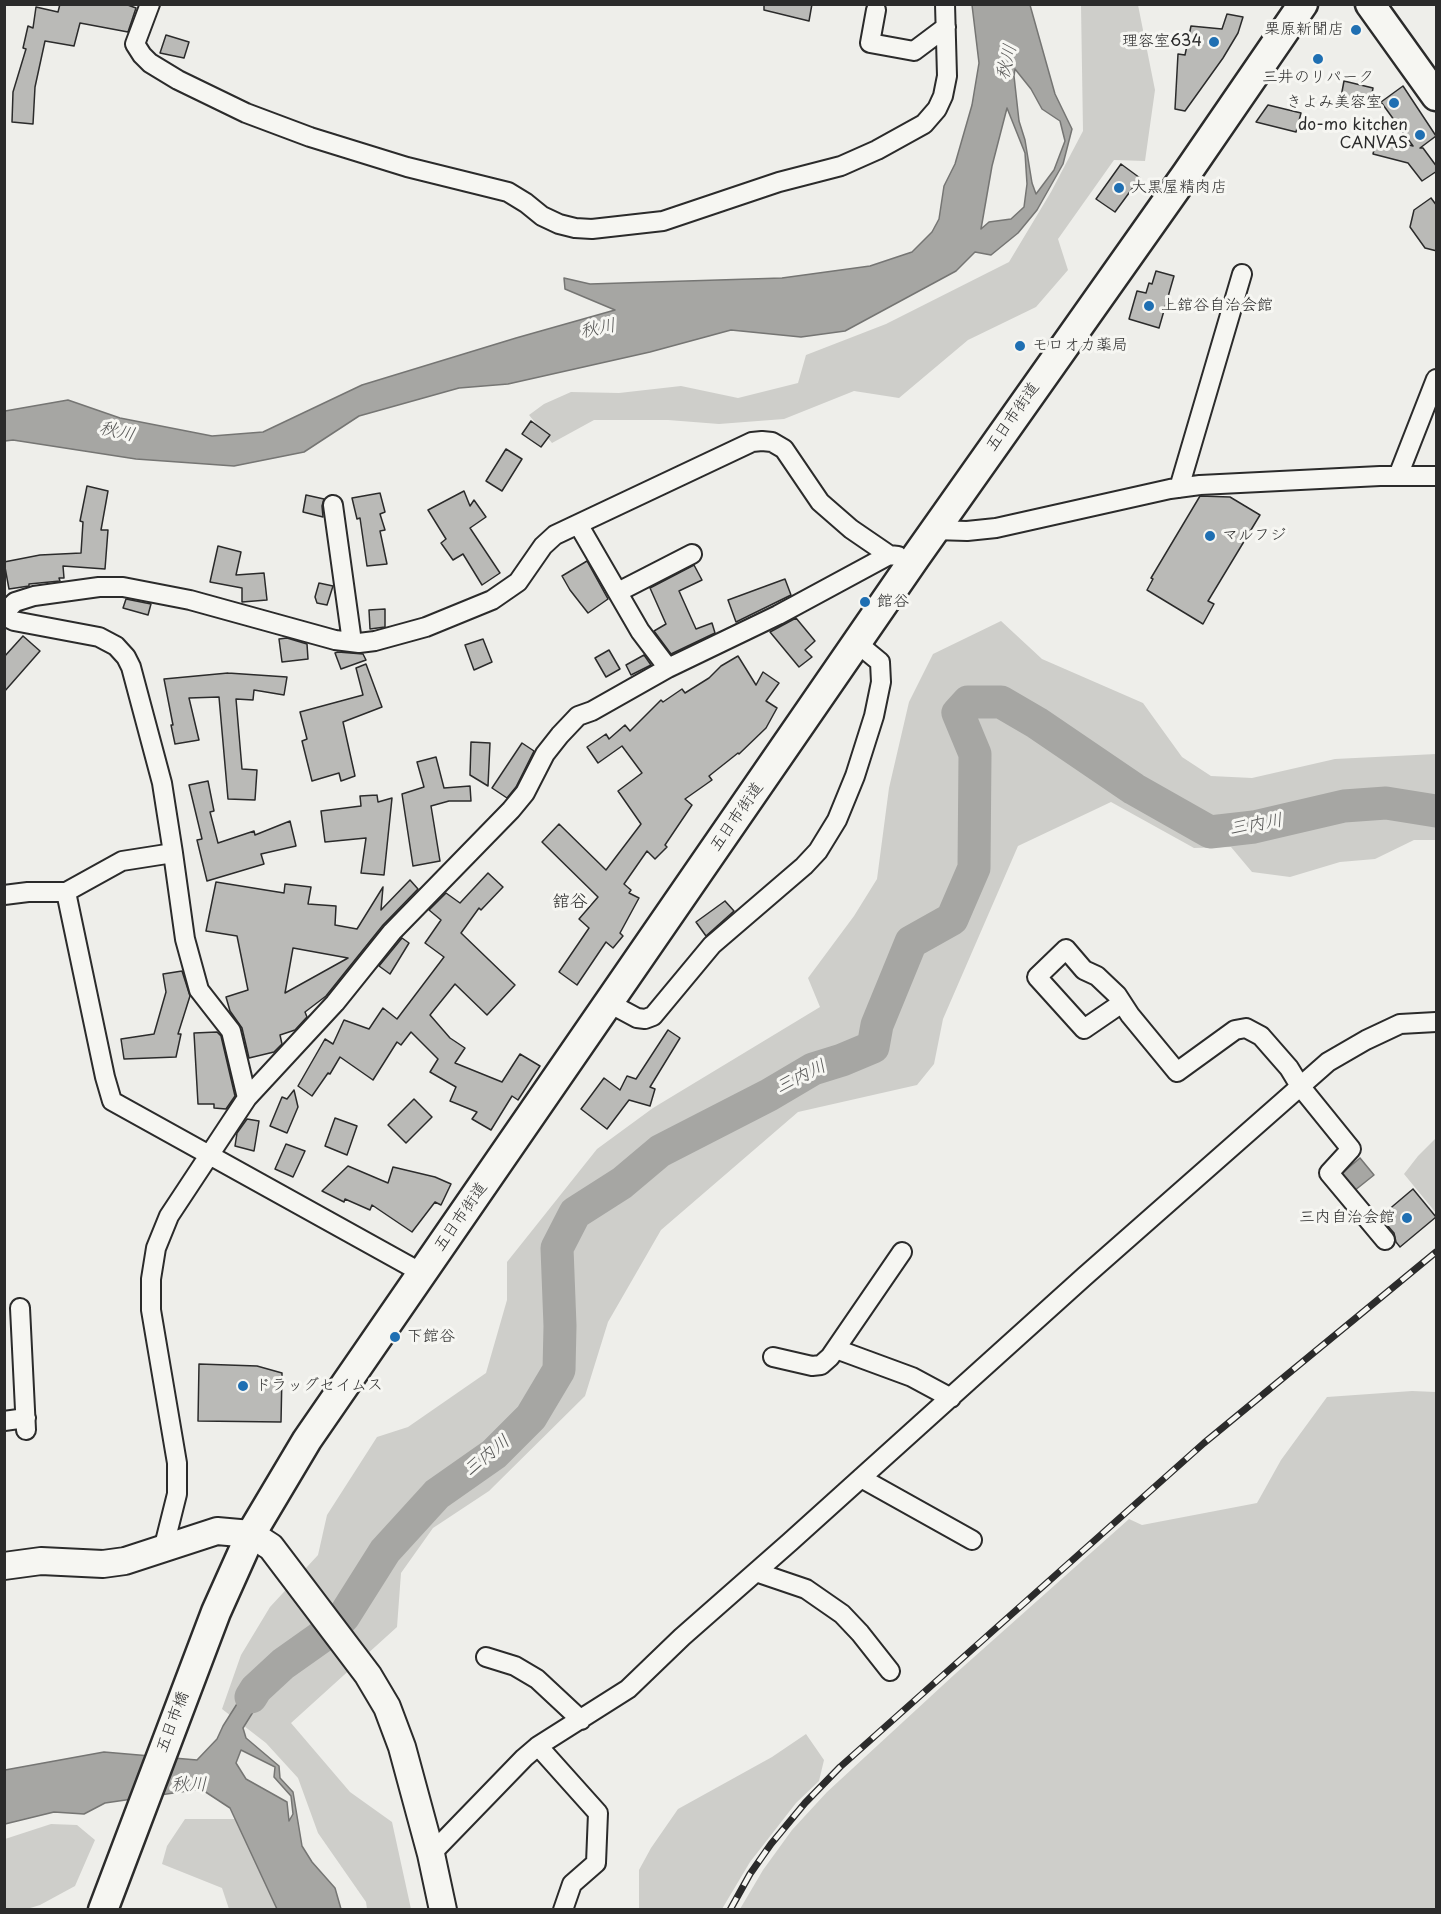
<!DOCTYPE html>
<meta charset="utf-8">
<style>
body{margin:0}
#map{position:relative;width:1441px;height:1914px;overflow:hidden;background:#eeeeea;font-family:"Playpen Sans",sans-serif}
canvas{display:block}
.frame{position:absolute;inset:0;border:6px solid #2b2b2b;pointer-events:none}
</style>
<div id="map">
<canvas width="1441" height="1914"></canvas>
<div class="frame"></div>
</div>
<script>
const c = document.querySelector('canvas').getContext('2d');
c.lineJoin = 'round';
function fill(path, color) {
  c.fillStyle = color;
  c.fill(path, 'evenodd');
}
function poly(rows) {
  const path = new Path2D();
  for (const r of rows) {
    path.moveTo(r[0], r[1]);
    for (let i = 2; i < r.length; i += 2) path.lineTo(r[i], r[i + 1]);
  }
  return path;
}
function strokePath(path, color, width, dash) {
  c.strokeStyle = color;
  c.lineWidth = width;
  c.lineCap = dash ? 'butt' : 'round';
  c.setLineDash(dash || []);
  c.stroke(path);
}
function drawText(font, color, halo, rows, align = 'center') {
  c.font = font + ' "Playpen Sans","Klee One",sans-serif';
  c.lineWidth = 6;
  c.setLineDash([]);
  c.textBaseline = 'middle';
  c.strokeStyle = halo;
  c.fillStyle = color;
  for (const [text, x, y, turn = 0] of rows) {
    c.save();
    c.translate(x, y);
    c.rotate((+turn || 0) * Math.PI / 180);
    c.textAlign = isNaN(turn) ? turn : align;
    if (halo) c.strokeText(text, 0, 0);
    c.fillText(text, 0, 0);
    c.restore();
  }
}
const green = poly([
 [1081,5,1138,5,1155,90,1145,161,1114,160,1058,239,1068,270,1036,307,968,340,899,398,854,391,784,419,719,424,668,420,594,420,552,443,529,415,544,404,571,392,619,393,681,386,738,398,798,383,806,355,886,324,1009,262,1051,192,1083,131],
 [1001,621,1042,659,1143,703,1182,757,1211,776,1252,778,1335,759,1436,754,1436,840,1414,840,1375,859,1340,862,1290,877,1252,872,1231,847,1194,848,1111,802,1018,846,943,1019,934,1064,917,1085,798,1112,661,1230,608,1322,585,1396,489,1491,433,1528,401,1573,397,1627,291,1723,350,1792,392,1822,411,1909,367,1909,366,1902,318,1833,298,1778,266,1743,222,1709,241,1655,270,1607,318,1555,327,1515,377,1437,408,1427,486,1373,507,1300,507,1262,597,1149,653,1108,820,1007,808,978,854,916,877,879,889,788,909,702,933,654],
 [1436,1138,1436,1213,1404,1174,1418,1156],
 [1412,1391,1436,1392,1436,1909,740,1909,763,1870,792,1830,827,1792,955,1674,1129,1519,1142,1525,1257,1503,1281,1460,1327,1397],
 [806,1734,824,1760,819,1781,796,1803,750,1862,722,1909,639,1909,639,1870,651,1848,678,1809,772,1757],
 [185,1819,240,1819,287,1909,229,1909,222,1888,162,1864,167,1846],
 [51,1824,77,1825,95,1840,75,1886,40,1905,27,1909,5,1909,5,1839]
]);
const water = poly([
 [972,5,1030,5,1055,94,1072,129,1063,164,1037,210,1018,233,991,255,975,252,956,271,845,331,801,337,731,330,650,352,508,384,459,388,359,416,304,452,234,466,136,459,13,440,5,441,5,411,68,400,120,418,212,436,263,432,362,385,516,338,615,310,565,289,564,278,590,284,782,278,870,266,912,252,932,232,939,219,944,186,955,164,972,105,979,63,972,5],
 [1015,69,1031,89,1042,109,1060,121,1065,141,1054,170,1036,194,1032,183,1025,140,1019,121,1014,76,1015,69],
 [1007,108,1025,153,1027,184,1024,207,1011,219,989,222,981,229,992,166,1007,108],
 [1360,1158,1374,1175,1354,1191,1340,1175,1360,1158],
 [283,1664,243,1728,246,1738,279,1766,280,1778,293,1792,302,1846,312,1862,335,1888,341,1909,277,1909,230,1808,201,1789,105,1803,84,1814,54,1812,5,1824,5,1770,104,1752,197,1760,217,1739,223,1726,254,1677,283,1664],
 [241,1750,275,1767,274,1777,291,1796,293,1814,289,1821,287,1802,246,1779,236,1763,241,1750]
]);
const river = poly([
 [251,1697,256,1689,283,1664,331,1630,344,1616,385,1551,437,1494,494,1454,531,1417,559,1370,560,1326,557,1248,575,1213,622,1183,660,1151,769,1095,813,1069,842,1060,873,1047,877,1025,911,942,952,919,974,868,975,754,958,713,968,702,1001,702,1037,723,1134,789,1210,832,1254,827,1344,806,1386,803,1436,811]
]);
const building = poly([
 [60,4,125,4,136,8,128,32,80,23,74,46,45,41,35,87,33,124,12,122,13,92,26,49,23,48,28,26,33,28,36,7,58,12,60,4],
 [764,4,812,4,809,21,764,10,764,4],
 [1227,14,1243,17,1238,33,1223,58,1185,111,1175,109,1178,54,1185,55,1191,26,1222,29,1227,14],
 [166,35,189,42,184,58,160,53,166,35],
 [1344,81,1373,88,1370,104,1341,97,1344,81],
 [1403,86,1436,136,1420,148,1423,148,1437,167,1437,171,1422,181,1408,163,1373,154,1377,137,1413,146,1381,102,1403,86],
 [1268,105,1301,113,1296,132,1256,122,1268,105],
 [1121,164,1140,178,1115,212,1096,199,1121,164],
 [1431,198,1437,206,1437,251,1425,248,1410,227,1414,210,1431,198],
 [1156,271,1174,276,1159,328,1129,319,1137,291,1146,293,1149,283,1152,284,1156,271],
 [531,421,550,435,541,447,522,434,531,421],
 [506,449,522,459,502,491,486,481,506,449],
 [87,486,108,491,101,530,108,530,105,569,63,566,64,578,59,578,60,581,29,584,29,586,9,589,4,562,40,555,81,553,83,522,80,521,87,486],
 [464,491,470,506,474,500,486,517,470,528,500,573,482,585,463,554,453,560,441,543,446,539,428,510,464,491],
 [380,493,385,512,380,514,385,530,380,531,387,564,367,566,360,518,357,519,352,498,380,493],
 [306,495,324,499,322,506,323,517,303,512,306,495],
 [1200,496,1230,497,1260,515,1208,601,1214,604,1203,624,1147,590,1153,579,1151,578,1200,496],
 [218,546,241,552,236,575,264,573,267,600,242,602,242,588,210,582,218,546],
 [587,561,608,599,588,613,570,590,562,576,587,561],
 [694,565,702,580,679,591,696,629,712,623,715,633,671,654,654,631,666,624,650,588,694,565],
 [785,579,791,595,736,622,728,600,785,579],
 [319,583,333,586,327,605,317,603,315,597,319,583],
 [126,599,151,604,148,615,123,608,126,599],
 [385,609,385,627,370,629,369,610,385,609],
 [796,618,815,641,805,650,812,657,799,667,770,632,796,618],
 [23,636,40,651,4,692,4,657,23,636],
 [287,638,307,644,308,659,282,662,279,639,287,638],
 [483,639,492,662,474,670,465,645,483,639],
 [609,650,620,669,606,677,595,658,609,650],
 [338,652,363,654,366,660,341,669,335,653,338,652],
 [644,655,651,665,631,675,626,665,644,655],
 [738,656,756,685,763,672,779,683,766,701,777,708,766,728,739,754,738,753,709,776,712,780,685,799,692,805,665,845,667,847,655,859,647,851,624,884,631,890,629,893,639,898,620,933,623,936,613,948,606,942,577,985,559,972,589,928,579,919,598,897,542,842,559,824,606,870,641,824,618,791,642,773,622,746,598,763,587,747,606,734,609,739,625,725,630,731,661,700,663,702,682,689,685,693,709,678,721,666,738,656],
 [366,664,382,707,343,722,355,776,341,781,339,773,312,781,302,741,307,739,300,712,363,695,356,668,366,664],
 [228,673,287,677,284,695,254,690,253,700,236,699,242,769,257,770,255,800,228,799,219,697,189,698,199,740,175,744,171,725,173,725,164,679,228,673],
 [471,742,490,743,488,786,470,775,471,742],
 [522,743,534,751,516,787,507,798,492,788,522,743],
 [436,757,444,788,470,786,471,801,449,801,431,806,440,861,413,866,402,794,424,787,417,762,436,757],
 [208,781,214,811,210,812,218,843,254,831,255,835,290,821,296,846,261,854,264,864,207,881,197,840,202,839,189,785,208,781],
 [377,795,378,802,392,798,384,875,361,873,366,838,325,842,321,811,361,806,360,796,377,795],
 [488,873,503,887,481,910,479,908,461,933,515,985,487,1015,455,984,430,1015,450,1038,465,1048,455,1063,502,1082,520,1054,540,1066,518,1100,512,1096,491,1130,472,1119,477,1112,450,1101,456,1087,430,1072,438,1059,411,1032,401,1045,397,1042,373,1080,340,1057,330,1074,328,1073,312,1096,298,1086,325,1039,333,1044,344,1020,369,1029,383,1008,397,1019,444,957,425,943,441,920,429,910,446,893,460,903,488,873],
 [410,880,418,889,383,925,326,996,305,1012,307,1017,295,1030,280,1035,282,1044,274,1052,249,1058,242,1028,230,1011,226,997,248,990,237,936,206,931,216,882,284,893,285,884,311,887,308,904,336,906,335,925,357,929,383,887,381,910,410,880],
 [293,948,348,958,285,993,293,948],
 [725,901,734,911,706,936,696,922,725,901],
 [402,938,409,943,390,974,379,966,402,938],
 [182,971,190,996,178,1034,181,1034,176,1057,124,1059,121,1039,154,1034,166,992,163,974,182,971],
 [668,1030,680,1038,650,1087,655,1089,650,1106,629,1100,607,1129,581,1109,604,1078,620,1090,627,1076,636,1079,668,1030],
 [217,1032,221,1036,235,1096,226,1109,214,1108,214,1104,198,1104,194,1033,217,1032],
 [294,1090,298,1107,287,1133,270,1126,282,1097,287,1099,294,1090],
 [414,1099,432,1117,406,1143,388,1125,414,1099],
 [335,1118,357,1126,347,1155,325,1146,335,1118],
 [247,1119,259,1121,254,1151,235,1146,237,1133,247,1119],
 [286,1144,305,1151,293,1177,275,1169,286,1144],
 [348,1166,388,1183,393,1167,435,1177,451,1184,441,1205,435,1202,412,1232,372,1205,370,1210,345,1199,344,1202,322,1191,348,1166],
 [1413,1189,1436,1217,1400,1247,1396,1242,1394,1233,1380,1217,1413,1189],
 [199,1364,257,1366,282,1373,281,1422,198,1421,199,1364]
]);
const street = poly([
 [150,4,135,44,142,55,150,63,178,80,246,113,310,137,407,167,508,192,526,203,542,216,559,224,575,228,592,229,663,221,779,182,841,166,877,150,924,124,937,109,943,96,947,76,945,4],
 [876,10,870,43,914,51,946,27],
 [1398,476,1436,379],
 [1179,488,1242,274],
 [333,505,352,642],
 [578,524,640,631,668,668],
 [934,530,967,531,996,528,1170,489,1200,485,1380,476,1436,476],
 [618,592,692,554],
 [4,613,15,602,34,596,99,587,123,587,190,600,335,640,359,643,375,641,426,627,492,600,518,582,543,546,555,535,752,442,762,441,772,442,784,449,820,502,851,529,889,555,898,556],
 [4,616,14,621,99,637,116,646,126,657,131,667,162,783,173,853,122,861,66,892,28,892,4,895],
 [173,853,185,939,199,990,231,1031,247,1098],
 [66,892,105,1077,112,1101,422,1273],
 [609,1003,637,1018,645,1019,653,1016,712,945,804,866,818,851,837,820,855,776,874,716,881,682,880,662,857,643],
 [1122,1003,1084,1029,1037,977,1066,949,1084,970,1097,976,1117,995,1130,1015,1177,1072,1235,1030,1246,1028,1261,1036,1289,1068,1300,1086,1351,1149,1329,1173,1385,1240],
 [20,1308,26,1430],
 [836,1349,912,1377,951,1398],
 [773,1357,812,1366,821,1365,830,1357,902,1252],
 [4,1421,26,1418],
 [861,1478,972,1540],
 [163,1550,177,1494,177,1463,151,1310,151,1279,156,1248,169,1216,247,1098,335,1003,392,932,511,810,525,793,545,754,560,735,578,716,592,711,668,668,778,615,889,555],
 [756,1572,806,1589,842,1614,860,1633,890,1671],
 [486,1657,515,1666,537,1679,581,1720],
 [538,1746,598,1813,596,1863,572,1884,563,1910],
 [431,1854,524,1758,538,1746,628,1689,682,1637,790,1542,1085,1276,1328,1062,1366,1040,1400,1024,1436,1022]
]);
const secondary = poly([
 [4,1566,41,1561,103,1564,125,1561,217,1531,251,1534,271,1547,368,1675,387,1707,402,1747,431,1854,443,1910]
]);
const primary = poly([
 [1370,4,1436,96],
 [103,1910,216,1612,251,1534,307,1440,915,558,1187,173,1303,4]
]);
const rail = poly([
 [730,1910,750,1874,771,1844,805,1803,840,1767,1204,1443,1436,1252]
]);
const markers = [
 [1356,30,6,"#1f6fb2"],
 [1214,42,6,"#1f6fb2"],
 [1318,59,6,"#1f6fb2"],
 [1394,103,6,"#1f6fb2"],
 [1420,135,6,"#1f6fb2"],
 [1119,188,6,"#1f6fb2"],
 [1149,306,6,"#1f6fb2"],
 [1020,346,6,"#1f6fb2"],
 [1210,536,6,"#1f6fb2"],
 [865,602,6,"#1f6fb2"],
 [1407,1218,6,"#1f6fb2"],
 [395,1337,6,"#1f6fb2"],
 [243,1386,6,"#1f6fb2"]
];
const poiNames = [
 ["栗原新聞店",1344,30,"right"],
 ["理容室634",1202,42,"right"],
 ["三井のリパーク",1318,78,"center"],
 ["きよみ美容室",1382,103,"right"],
 ["do-mo kitchen",1408,126,"right"],
 ["CANVAS",1408,144,"right"],
 ["大黒屋精肉店",1131,188],
 ["上舘谷自治会館",1161,306],
 ["モロオカ薬局",1032,346],
 ["マルフジ",1222,536],
 ["館谷",877,602],
 ["三内自治会館",1395,1218,"right"],
 ["下館谷",407,1337],
 ["ドラッグセイムス",255,1386]
];
const streetNames = [
 ["五日市街道",1013,417,-55],
 ["五日市街道",737,817,-55],
 ["五日市街道",461,1217,-55],
 ["五日市橋",173,1722,-69]
];
const waterNames = [
 ["秋川",1007,62,-76],
 ["秋川",598,329,-11],
 ["秋川",117,432,13],
 ["三内川",1256,825,-10],
 ["三内川",801,1077,-26],
 ["三内川",487,1456,-39],
 ["秋川",189,1785]
];
const neighbourhoodNames = [
 ["舘谷",570,902]
];
fill(green, '#cececa');
fill(water, '#a6a6a3');
strokePath(water, '#757573', 1.5);
strokePath(river, '#a6a6a3', 33);
fill(building, '#babab7');
strokePath(building, '#2b2b2b', 1.5);
strokePath(street, '#2b2b2b', 22);
strokePath(secondary, '#2b2b2b', 30);
strokePath(primary, '#2b2b2b', 33);
strokePath(street, '#f6f6f2', 18);
strokePath(secondary, '#f6f6f2', 26);
strokePath(primary, '#f6f6f2', 28);
strokePath(rail, '#2b2b2b', 7);
strokePath(rail, '#f6f6f2', 4.5, [14]);
for (const [x, y, r, color] of markers) {
  const dot = new Path2D();
  dot.arc(x, y, r, 0, 2 * Math.PI);
  c.fillStyle = color;
  c.fill(dot);
  strokePath(dot, '#f6f6f2', 2);
}
drawText('16px', '#2b2b2b', '#f6f6f2', poiNames, 'left');
drawText('16px', '#2b2b2b', '#f6f6f2', streetNames);
drawText('italic 18px', '#565655', '#f6f6f2', waterNames);
drawText('18px', '#2b2b2b', '#f6f6f2', neighbourhoodNames);
</script>
